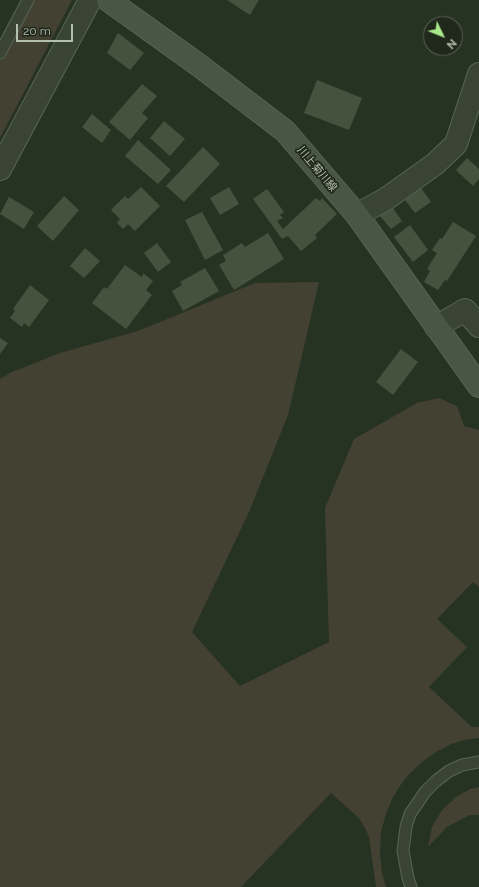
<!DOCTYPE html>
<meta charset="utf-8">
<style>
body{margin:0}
#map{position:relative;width:479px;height:887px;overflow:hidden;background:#273322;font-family:Raleway,sans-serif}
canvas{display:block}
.north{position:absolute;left:423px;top:16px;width:40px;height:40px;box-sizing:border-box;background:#1f281a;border:1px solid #5b6556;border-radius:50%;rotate:133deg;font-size:11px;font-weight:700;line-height:16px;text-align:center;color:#b4c0af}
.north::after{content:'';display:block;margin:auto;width:14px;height:18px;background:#a8e98b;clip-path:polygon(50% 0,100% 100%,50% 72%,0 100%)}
.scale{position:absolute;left:16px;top:24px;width:57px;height:18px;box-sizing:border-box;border:2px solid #b4c0af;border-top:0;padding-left:5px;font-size:12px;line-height:14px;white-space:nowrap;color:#b4c0af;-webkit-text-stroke:3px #1f281a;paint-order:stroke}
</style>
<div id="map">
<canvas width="479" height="887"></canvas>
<div class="north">N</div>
<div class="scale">20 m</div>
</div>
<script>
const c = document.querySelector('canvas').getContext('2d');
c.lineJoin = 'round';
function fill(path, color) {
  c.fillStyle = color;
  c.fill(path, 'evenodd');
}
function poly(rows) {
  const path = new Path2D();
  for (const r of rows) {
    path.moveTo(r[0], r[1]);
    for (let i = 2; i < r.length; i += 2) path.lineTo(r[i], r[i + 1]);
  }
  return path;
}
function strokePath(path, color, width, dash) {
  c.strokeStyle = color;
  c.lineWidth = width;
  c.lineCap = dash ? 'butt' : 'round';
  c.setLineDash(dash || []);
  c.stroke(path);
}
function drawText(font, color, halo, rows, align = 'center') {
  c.font = font + ' Raleway,"Noto Sans JP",sans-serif';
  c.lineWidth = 3.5;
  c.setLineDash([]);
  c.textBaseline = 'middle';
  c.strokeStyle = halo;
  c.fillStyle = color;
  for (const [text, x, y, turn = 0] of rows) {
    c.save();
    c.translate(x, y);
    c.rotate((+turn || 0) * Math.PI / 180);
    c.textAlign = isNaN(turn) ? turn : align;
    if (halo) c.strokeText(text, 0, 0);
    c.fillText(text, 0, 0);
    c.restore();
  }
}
const green = poly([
 [24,0,72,0,0,138,0,49],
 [319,282,288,415,249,512,192,632,240,686,329,642,325,508,354,439,417,403,439,398,457,406,464,426,479,430,479,587,473,582,437,619,467,647,429,687,472,727,479,727,479,738,464,740,451,744,436,752,422,762,409,774,400,786,393,797,386,814,381,832,380,855,382,873,386,887,376,887,369,837,365,828,359,818,331,793,241,887,0,887,0,379,12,372,60,353,138,331,255,283],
 [479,787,479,815,470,815,447,827,428,847,432,827,442,810,456,797,470,789]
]);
const building = poly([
 [227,0,259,0,250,15],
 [118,33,144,53,130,70,107,53],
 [317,80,362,98,349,130,304,113],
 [142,84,157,96,142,113,148,118,130,140,109,122],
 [92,114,111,130,102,143,82,127],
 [164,121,185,139,170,156,150,138],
 [138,140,171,170,158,184,125,156],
 [203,147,220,164,184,202,166,186],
 [467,158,479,169,479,179,473,186,456,170],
 [141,187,160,206,135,231,128,224,123,229,117,223,120,219,111,210,125,196,128,199],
 [229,187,239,204,220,215,210,198],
 [421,188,431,202,415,213,405,200],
 [267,189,284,212,280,215,283,218,277,221,283,229,316,198,320,201,322,198,337,214,315,235,317,238,301,251,288,236,282,239,253,199],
 [64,196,79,210,53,241,37,226],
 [9,197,34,212,24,229,0,214],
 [392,207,402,221,391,229,380,216],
 [202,212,223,250,205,260,185,220],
 [453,222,476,236,447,281,445,280,438,290,424,282,430,271,427,269,437,253,432,250,440,238,442,239],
 [410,225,428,250,413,262,394,237],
 [268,233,284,259,234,290,219,265,226,261,223,255,242,243,245,247],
 [157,243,171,262,158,272,144,253],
 [85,248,100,261,84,278,70,266],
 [125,265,142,277,143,273,153,281,146,290,152,295,126,329,92,303,104,287,107,289],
 [205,268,219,291,183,311,172,291,182,285,180,282],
 [30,285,49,300,29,327,24,323,22,327,10,318,15,311,13,309],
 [0,338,8,343,0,354],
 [401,349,418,362,393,395,376,382]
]);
const lane = poly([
 [0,53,28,0],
 [411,887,408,878,403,851,406,827,410,814,425,792,436,781,449,771,462,765,479,762]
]);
const street = poly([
 [0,169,90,0],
 [357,215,386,199,435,164,456,144,479,74],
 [436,327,465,310,479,326]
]);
const secondary = poly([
 [108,0,200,66,285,131,357,215,479,386]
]);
const streetNames = [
 ["川上菊川線",317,169,50]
];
fill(green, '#434131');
fill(building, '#45533e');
strokePath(lane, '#5a6455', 13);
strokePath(street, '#5a6455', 24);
strokePath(secondary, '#5a6455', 24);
strokePath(lane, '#3a4435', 11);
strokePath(street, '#3a4435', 22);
strokePath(secondary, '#495643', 22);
drawText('11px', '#b4c0af', '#1f281a', streetNames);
</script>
